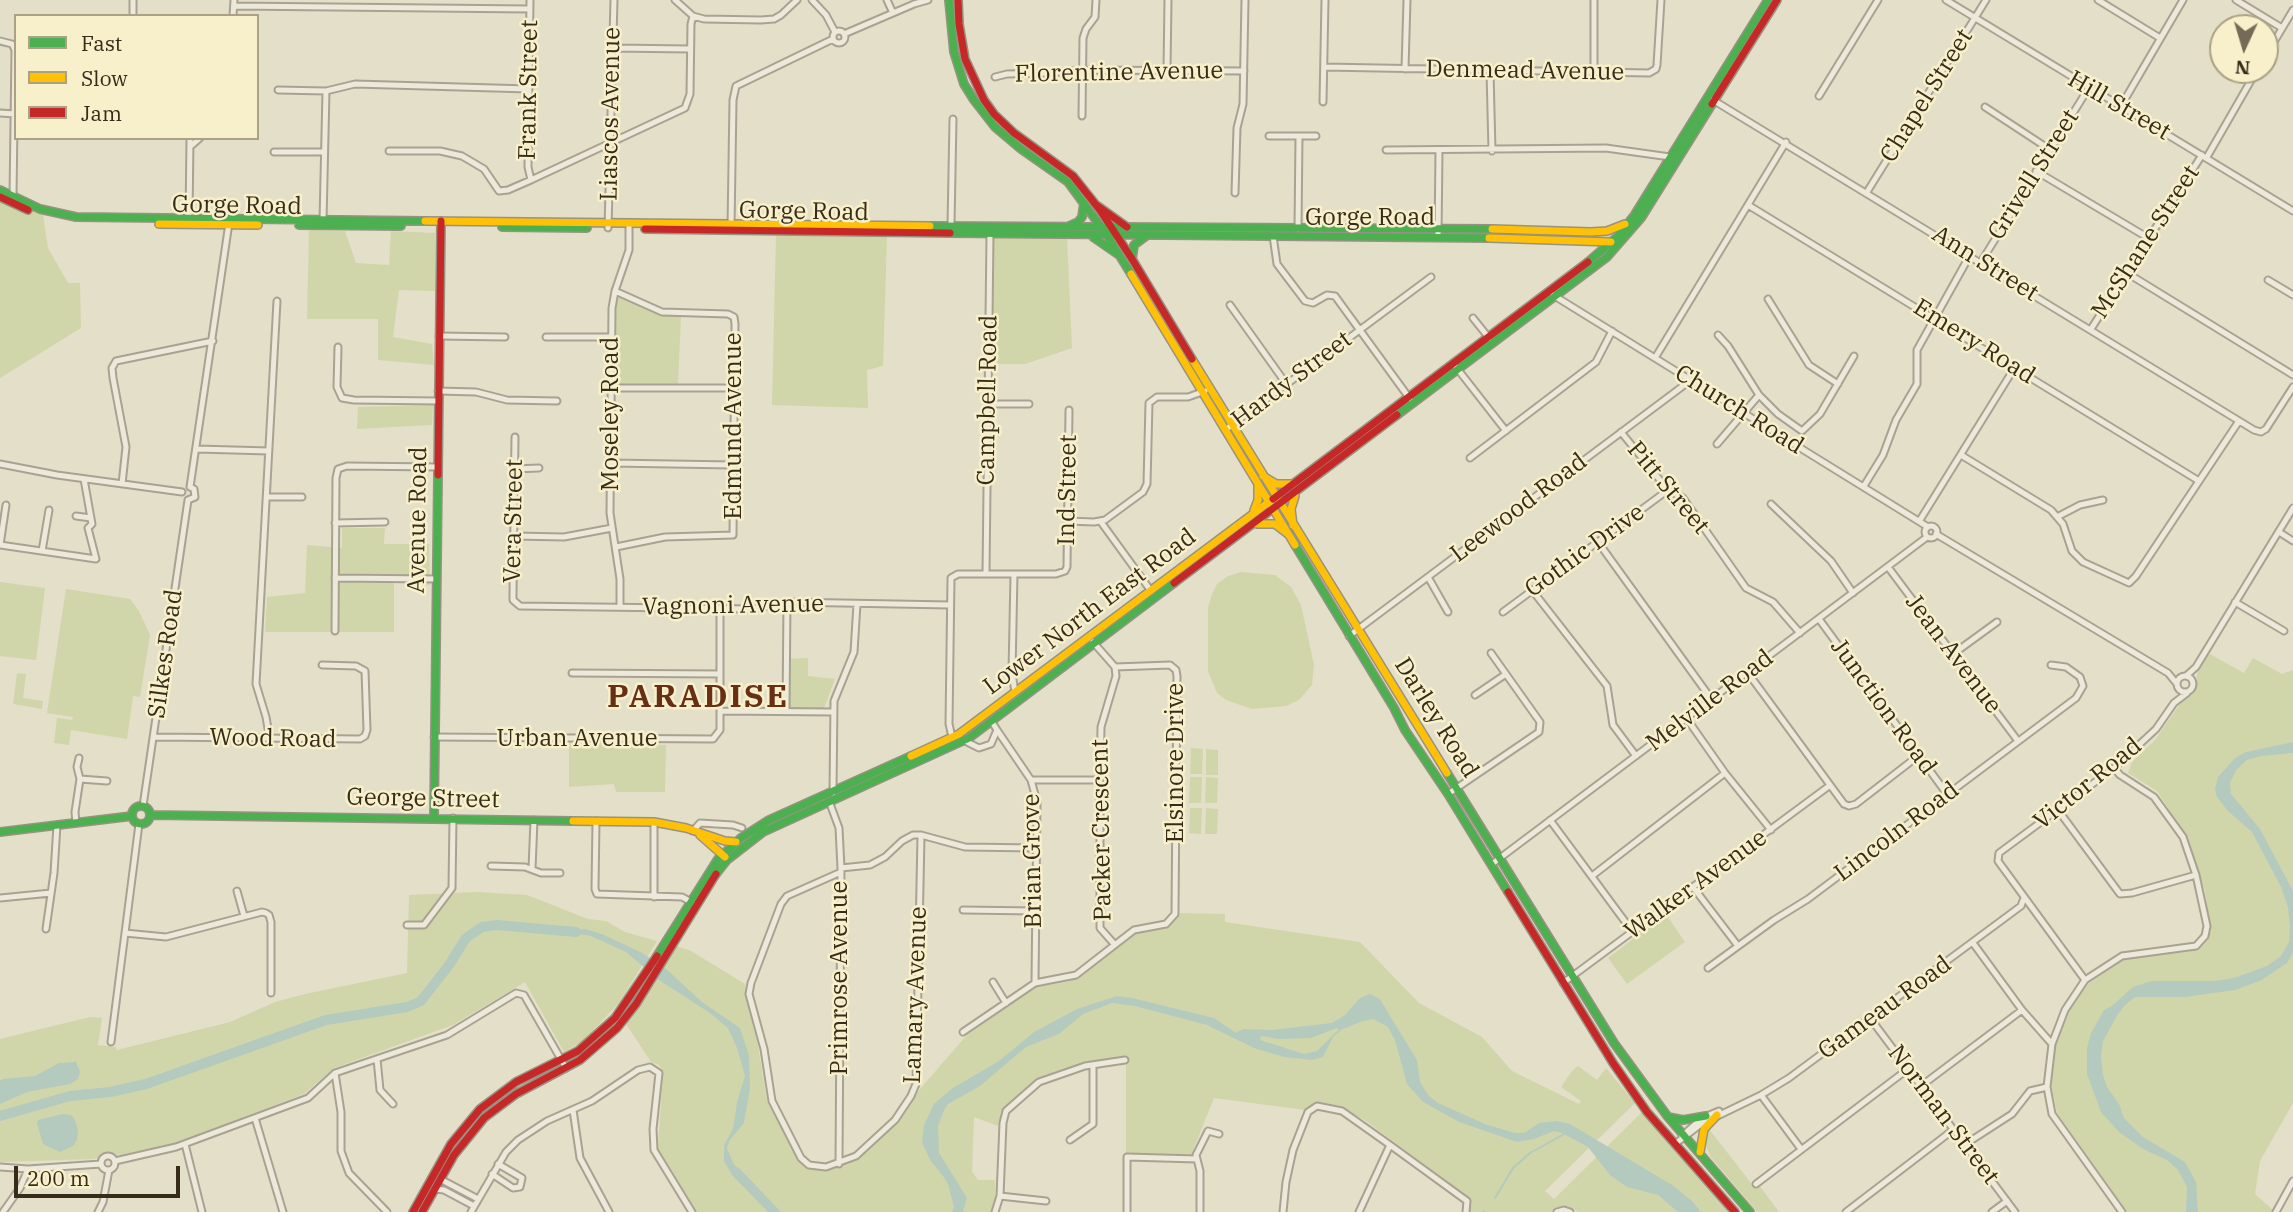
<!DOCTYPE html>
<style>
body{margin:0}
#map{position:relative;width:2293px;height:1212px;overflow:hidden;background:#e4dfc8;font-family:"IBM Plex Serif",serif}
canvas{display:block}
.legend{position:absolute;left:14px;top:14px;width:245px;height:126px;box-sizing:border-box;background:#f8f0cb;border:2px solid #aba184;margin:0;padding:9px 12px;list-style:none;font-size:21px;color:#372b1a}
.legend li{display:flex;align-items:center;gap:14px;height:35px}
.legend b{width:35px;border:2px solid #aba184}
.north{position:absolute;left:2209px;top:14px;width:70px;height:70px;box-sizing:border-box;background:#f8f0cb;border:2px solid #aba184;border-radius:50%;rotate:184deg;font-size:19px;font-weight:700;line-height:28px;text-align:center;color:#372b1a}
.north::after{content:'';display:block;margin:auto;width:24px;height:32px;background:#746a57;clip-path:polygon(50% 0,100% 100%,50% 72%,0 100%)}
.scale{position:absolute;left:14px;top:1166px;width:166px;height:32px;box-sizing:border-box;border:4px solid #372b1a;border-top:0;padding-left:9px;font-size:21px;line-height:24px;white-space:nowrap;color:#372b1a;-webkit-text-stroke:5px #f8f0cb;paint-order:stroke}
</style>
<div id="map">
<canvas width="2293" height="1212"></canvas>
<ul class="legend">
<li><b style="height:9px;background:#4caf50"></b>Fast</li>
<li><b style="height:9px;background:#ffc107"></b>Slow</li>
<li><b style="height:9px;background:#c62828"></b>Jam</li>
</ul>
<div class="north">N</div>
<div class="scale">200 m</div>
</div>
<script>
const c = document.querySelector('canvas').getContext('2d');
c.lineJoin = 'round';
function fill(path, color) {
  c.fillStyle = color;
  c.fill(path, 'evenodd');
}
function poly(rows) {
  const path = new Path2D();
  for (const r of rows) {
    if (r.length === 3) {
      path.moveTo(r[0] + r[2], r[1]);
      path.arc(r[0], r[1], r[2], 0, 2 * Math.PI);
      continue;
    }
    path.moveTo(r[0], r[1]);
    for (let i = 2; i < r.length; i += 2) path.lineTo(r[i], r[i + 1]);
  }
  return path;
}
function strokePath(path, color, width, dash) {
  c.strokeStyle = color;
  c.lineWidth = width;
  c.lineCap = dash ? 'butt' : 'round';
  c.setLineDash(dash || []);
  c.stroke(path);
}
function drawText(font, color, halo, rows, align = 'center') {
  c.font = font + ' "IBM Plex Serif",serif';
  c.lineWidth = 5;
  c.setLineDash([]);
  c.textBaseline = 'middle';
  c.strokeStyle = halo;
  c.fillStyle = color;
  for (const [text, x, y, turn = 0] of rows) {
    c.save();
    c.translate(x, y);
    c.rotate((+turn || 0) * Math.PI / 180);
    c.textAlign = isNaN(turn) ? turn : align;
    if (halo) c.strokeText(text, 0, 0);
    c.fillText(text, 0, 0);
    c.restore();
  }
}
const green = poly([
 [0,197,43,215,48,248,68,283,80,283,81,328,0,378],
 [309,230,345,231,356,263,389,265,391,231,435,233,435,291,399,290,393,337,432,344,434,365,378,360,378,319,307,319],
 [776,234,887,236,883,366,867,370,868,408,772,405],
 [994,237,1067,237,1072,348,1025,364,991,364],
 [616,294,660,314,681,316,678,385,614,385,614,311],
 [433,405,432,425,357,429,358,407],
 [342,528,385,528,384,544,429,544,430,585,394,583,394,632,265,632,267,597,305,593,307,545,342,548],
 [1241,572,1275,575,1291,587,1301,605,1314,665,1312,685,1299,700,1286,706,1252,709,1226,700,1217,693,1208,671,1208,608,1212,594,1217,584,1228,576],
 [0,582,45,588,36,660,0,656],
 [66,589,130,599,139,611,150,635,140,697,133,696,127,739,71,730,69,745,54,743,57,718,72,720,73,717,47,713],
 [2208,653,2244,673,2253,658,2282,674,2293,670,2293,1103,2260,1161,2255,1194,2273,1210,2272,1212,2127,1212,2057,1113,2051,1085,2056,1043,2071,1008,2088,984,2126,958,2188,952,2200,948,2211,932,2205,891,2188,839,2157,791,2128,773,2132,762,2155,740,2182,701,2194,692,2198,670],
 [808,658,808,676,835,679,824,708,789,709,789,659],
 [17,673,26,674,23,698,43,701,42,709,13,704],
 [569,742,666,745,665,792,616,792,614,784,569,787],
 [1191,748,1203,749,1202,774,1190,774],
 [1206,749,1218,750,1218,775,1206,775],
 [1190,777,1202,777,1201,803,1189,803],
 [1206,777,1218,778,1217,803,1205,803],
 [1190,808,1202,808,1201,834,1189,833],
 [1206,808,1218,809,1217,834,1205,834],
 [477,892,527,895,588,919,606,921,625,932,657,941,619,1003,583,1041,564,1052,525,982,453,1025,334,1068,304,1094,174,1144,121,1155,105,1152,95,1159,0,1162,0,1039,90,1017,102,1018,98,1045,116,1047,117,1050,230,1022,275,1002,305,994,407,973,409,895],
 [1179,913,1225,914,1225,922,1360,942,1419,1003,1482,1037,1512,1071,1579,1104,1581,1101,1561,1087,1572,1071,1578,1066,1597,1080,1606,1068,1635,1103,1545,1191,1554,1199,1643,1111,1729,1212,1578,1212,1566,1206,1560,1212,1469,1212,1470,1198,1366,1121,1345,1109,1326,1103,1313,1104,1305,1110,1214,1098,1191,1155,1126,1155,1126,1058,1085,1062,1038,1079,1002,1110,998,1126,974,1117,972,1172,978,1180,995,1180,995,1200,991,1212,697,1212,658,1148,663,1071,659,1065,651,1062,626,1024,676,946,691,951,745,984,757,1040,767,1101,798,1160,804,1167,825,1170,856,1160,899,1120,920,1089,966,1036,1035,987,1066,982,1080,977,1135,934,1166,927],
 [1666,914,1685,942,1627,984,1608,958],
 [1709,1129,1751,1183,1755,1187,1759,1185,1779,1212,1757,1212,1710,1156,1706,1145,1706,1135]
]);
const water = poly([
 [2293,742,2293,753,2261,756,2247,760,2236,770,2230,783,2231,794,2260,829,2293,891,2293,952,2287,963,2262,980,2235,990,2185,997,2135,997,2126,1004,2118,1014,2103,1041,2101,1056,2103,1075,2107,1087,2119,1104,2124,1118,2143,1137,2185,1162,2196,1182,2198,1212,2186,1212,2187,1187,2178,1170,2167,1160,2143,1149,2119,1132,2101,1112,2087,1074,2087,1048,2091,1033,2104,1010,2113,1005,2133,987,2152,981,2215,981,2234,978,2267,966,2281,956,2289,942,2290,926,2288,907,2281,887,2252,832,2228,811,2217,797,2215,789,2218,777,2235,758,2246,752],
 [586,929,604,935,642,953,665,968,702,1002,740,1028,749,1056,750,1088,744,1123,729,1141,727,1148,734,1165,740,1169,781,1212,768,1212,732,1175,724,1161,724,1145,733,1129,737,1102,745,1076,737,1048,728,1028,710,1013,659,980,626,952,591,936,563,931],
 [1370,994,1380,999,1390,1016,1417,1060,1420,1082,1429,1096,1438,1103,1485,1124,1515,1133,1524,1133,1539,1123,1557,1121,1570,1124,1672,1185,1692,1201,1701,1212,1678,1212,1658,1195,1627,1187,1610,1175,1588,1147,1562,1133,1554,1131,1534,1139,1517,1142,1459,1122,1423,1102,1407,1084,1395,1040,1388,1027,1373,1019,1363,1021,1341,1030,1333,1037,1323,1057,1312,1060,1284,1057,1254,1048,1207,1025,1135,1006,1112,1003,1083,1014,1059,1034,1026,1047,980,1086,948,1104,944,1110,938,1126,939,1153,967,1198,963,1212,952,1212,954,1207,948,1184,943,1176,930,1160,922,1142,924,1125,934,1104,953,1088,999,1061,1034,1032,1077,1009,1117,996,1132,998,1214,1018,1236,1033,1243,1029,1272,1030,1332,1023,1345,1015,1360,998],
 [1337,1028,1339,1029,1317,1051,1304,1054,1260,1040,1261,1036,1279,1039,1311,1038],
 [76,1062,80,1072,78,1079,70,1084,27,1092,0,1104,0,1081,3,1079,35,1076,59,1063],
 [62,1114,71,1115,75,1120,78,1130,77,1140,73,1146,60,1152,43,1144,37,1123,38,1120]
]);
const stream = poly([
 [1495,1198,1513,1168,1530,1153,1564,1134],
 [1483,1212,1484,1211]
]);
const river = poly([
 [0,1116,70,1096,110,1092,146,1084,326,1020,407,1007,421,1001,449,965,466,938,482,927,497,925,576,932]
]);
const street = poly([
 [530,0,528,167,531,180],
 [675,0,693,16,704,19,761,20,774,19,781,15,797,0],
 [812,0,826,15,835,32],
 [887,0,893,13],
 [1946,0,2293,211],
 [2098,0,2160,38],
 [2236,0,2282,28],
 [234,6,530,9],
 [133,16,133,0],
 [233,16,234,0],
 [839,37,6],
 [844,34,914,4,928,0],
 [0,41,12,44,15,50,13,197],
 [613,48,690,49],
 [2265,57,2293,10],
 [1324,67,1649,73,1656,69,1657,65,1661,0],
 [1405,69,1407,0],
 [1167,70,1168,0],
 [1490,71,1492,151],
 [1594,71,1594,0],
 [995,77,1007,74,1048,73,1083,70,1244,71],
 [278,90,326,91,355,84,529,89],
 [1819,96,1878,0],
 [1713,100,2254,430,2261,432,2266,429,2293,387],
 [1323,102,1325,0],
 [2121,106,2183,0],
 [1985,107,2049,149],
 [0,113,15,114],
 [1082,116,1083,38,1086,29,1095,17,1096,0],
 [1269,136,1299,136,1298,229],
 [1299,136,1316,136],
 [191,146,200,138],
 [1386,150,1606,148,1670,157],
 [389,151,440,151,462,156,484,169,499,191,508,190,531,180,685,108,690,94,691,24,693,16],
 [274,152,324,152],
 [2207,157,2257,70],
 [2036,171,2150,239],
 [1867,192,1986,0],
 [1235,193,1237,128,1243,104,1245,0],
 [1748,205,2199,481],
 [189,219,190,138],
 [323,221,326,91],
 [951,225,953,119],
 [731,227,733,100,736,86,833,39],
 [608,228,614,0],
 [1273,236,1277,264,1305,301,1313,303,1327,295,1335,296,1410,399],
 [1438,237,1439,150],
 [1981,262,2088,89],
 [2127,273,2293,375],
 [2268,280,2293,295],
 [615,291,662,312,728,314,734,317,735,324,733,535,665,537,616,547],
 [1553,295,1928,527],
 [1768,299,1809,365,1838,384],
 [1230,305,1287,385],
 [1473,318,1489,338],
 [2091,329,2202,155],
 [1718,335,1728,346,1759,395],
 [439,336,505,337],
 [546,337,612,337],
 [338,347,337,387,342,398,354,400,438,401],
 [1655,358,1786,142],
 [1456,367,1506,431],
 [612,388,734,388],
 [438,391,476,392,507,400,557,401],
 [988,404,1029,404],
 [1225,430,1431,277],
 [1621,432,1668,490,1683,498,1746,588,1773,602,1800,633],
 [515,437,513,595,513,600,520,606,752,609,787,602,950,605],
 [1717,444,1759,395,1778,414,1802,431,1820,414,1854,356],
 [197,449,269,451],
 [1961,455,2051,510,2063,524,2072,551,2083,562,2129,583,2136,576,2239,421],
 [1470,458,1596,362,1612,331],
 [611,463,733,465],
 [0,464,57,475,182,492],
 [514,469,539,468],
 [122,484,126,447,113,378,112,368,116,361,213,341],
 [1864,486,1883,455,1896,420,1917,384,1917,350,1970,255],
 [190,487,229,223],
 [267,497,302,497],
 [188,500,195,497,194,489,190,487],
 [1771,504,1831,561,1853,593],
 [76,516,91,518],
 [2057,517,2080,505,2103,500],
 [1920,520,2015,367],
 [1067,521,1094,522,1105,520,1143,492,1147,484,1149,403,1157,397,1188,397,1205,391],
 [1101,522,1151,591],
 [335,523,385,522],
 [1931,532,6],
 [2279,532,2293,541],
 [1936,534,2153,664,2168,673,2177,684],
 [514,536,564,537,612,528],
 [1598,542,1712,700],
 [0,545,96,559,88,528,92,524,84,479],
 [0,545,6,505],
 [42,551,49,510],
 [1888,567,2018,741],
 [986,574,990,234],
 [1014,574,1012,673,1015,692],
 [1428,577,1448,612],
 [335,578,437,579],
 [1532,590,1607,686,1613,725,1636,756],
 [2235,602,2284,631],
 [620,607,620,579,610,513,612,308,615,291,629,250,629,223],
 [1503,612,1668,490],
 [1819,619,1947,794],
 [335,631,336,478,338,469,347,466,438,467],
 [1349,636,1683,386,1688,379],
 [1093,642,1115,667,1116,676,1101,727,1100,780,1100,928,1115,945],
 [1953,654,1997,622],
 [572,673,720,674],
 [1748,673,1844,804,1849,806,1856,804,1918,756],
 [2185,684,8],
 [2186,676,2196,667,2293,508],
 [1475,695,1506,674],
 [720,711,833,712],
 [786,711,787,602],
 [1687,719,1725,773,1771,830],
 [997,730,1031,780,1037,802,1035,983],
 [154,737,360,739,365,736,367,730,365,671,356,666,322,665],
 [434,737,713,739,720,730,720,608],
 [952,737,949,724,951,578,958,574,1056,574,1065,571,1067,567,1069,410],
 [270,740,266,717,256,684,277,301],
 [965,741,979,748,991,744,997,730,992,722],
 [2114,768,2120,775,2154,797,2183,837,2196,875,2207,926,2205,936,2196,946,2122,956,2085,980,2065,1010,2052,1044,2047,1087,2052,1114,2122,1212],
 [80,779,107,781],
 [1031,780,1100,780],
 [833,793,834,701,854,652,857,604],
 [1448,794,1539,732,1540,722,1491,653],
 [829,801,839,828,841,868,839,1164],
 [143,806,188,500],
 [2058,810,2120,894,2132,893,2196,875],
 [1550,820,1632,931],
 [596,821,595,889,597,894,682,897,693,903],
 [76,823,75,812,80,779,77,767,79,758],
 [693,831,700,823,733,825,742,828],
 [1492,864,1927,537],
 [491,866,525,867,541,873,560,873],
 [841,868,870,865,885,857,902,841,913,835,921,835,965,847,1035,848],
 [532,869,534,820],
 [841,872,787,896,781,904,751,983,749,994,764,1049,772,1101,801,1158,809,1165,826,1167,856,1156,895,1120,911,1096,916,1084,921,835],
 [1592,876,1725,773],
 [1693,887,1738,946],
 [237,891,244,916],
 [654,897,654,822],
 [0,898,51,893],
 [963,910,1035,911],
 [407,925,424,925,452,888,453,818],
 [46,929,54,873,57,825],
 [125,933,166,937,262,912,266,913,269,915,271,922,271,993],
 [1973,943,2022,1010,2052,1044],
 [1708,968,1774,920,1808,899,2076,698,2083,686,2080,677,2066,667,2051,665],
 [2085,980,1998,861,1999,853,2114,768,2156,729,2174,703,2187,693],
 [993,982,1006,1003],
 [1563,983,1829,786],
 [1870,1018,2015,1212],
 [963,1032,1035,983,1076,975,1134,930,1166,924,1175,914,1177,676,1176,670,1170,665,1115,667],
 [111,1042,139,824],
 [377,1059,380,1090,393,1104],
 [335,1073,341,1112,341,1151,349,1173,387,1212],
 [1921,1086,2022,1010],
 [1761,1095,1801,1149],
 [573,1110,580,1158,609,1212],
 [255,1118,283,1212],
 [1682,1136,1702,1118,1719,1111],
 [1070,1140,1093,1124,1093,1065],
 [185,1144,202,1212],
 [1675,1144,1701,1124,1761,1095,1789,1078,2021,906,2024,898],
 [1964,1145,2012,1114,2030,1091,2047,1087],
 [108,1163,7],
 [115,1161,176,1147,308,1098,335,1073,447,1035,516,993,524,995,566,1068],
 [0,1167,28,1169,101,1164],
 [492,1174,513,1188,520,1187,522,1178,498,1164],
 [440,1179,478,1199],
 [1756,1184,1908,1069],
 [435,1189,444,1190,474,1206],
 [1000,1196,1046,1201],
 [3,1212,20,1188,28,1169],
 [98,1212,103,1202,109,1170],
 [471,1212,506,1152,518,1140,547,1121,592,1101,638,1070,650,1067,659,1073,653,1129,654,1150,692,1212],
 [995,1212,1000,1196,1003,1123,1006,1111,1039,1082,1085,1066,1125,1060],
 [1127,1212,1127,1157,1197,1159],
 [1200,1212,1200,1171,1196,1155,1208,1131,1219,1134],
 [1283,1212,1286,1182,1293,1150,1308,1112,1317,1106,1342,1111,1390,1145,1467,1201,1466,1212],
 [1359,1212,1390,1145],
 [1557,1212,1564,1210,1570,1212],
 [1846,1212,1953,1130],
 [1992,1212,2007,1201],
 [2276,1212,2293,1181]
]);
const fast = poly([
 [949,0,954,52,964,84,974,100,995,127,1021,149,1068,182,1107,235,1131,274],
 [0,190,40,209,76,217,425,221],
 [299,225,401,226],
 [930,226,1492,229],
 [1069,226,1078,222,1082,217,1084,203],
 [502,227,587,228],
 [950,233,1489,238],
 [1093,237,1119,255],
 [1132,259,1134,245,1146,236],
 [1588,262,1617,237,1634,216,1768,0],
 [1397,415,1607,257,1641,218,1712,104],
 [1295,545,1394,708,1405,730,1448,794,1508,892],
 [1447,773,1614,1043,1668,1117,1750,1212],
 [141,815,9],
 [151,815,573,821],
 [434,818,438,475],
 [0,832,132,816],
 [716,874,727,860,763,832,969,738,1174,583],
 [657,956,718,859,741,838,769,820,911,756],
 [1668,1117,1683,1120,1706,1116]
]);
const slow = poly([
 [425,221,930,226],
 [159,224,258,225],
 [1492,229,1591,232,1607,231,1625,224],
 [1489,238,1611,242],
 [1131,274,1295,545],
 [1192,359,1447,773],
 [1263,476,1276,484,1292,484],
 [1254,510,1258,500,1258,485],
 [1257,524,1275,524,1288,534],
 [1293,525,1291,509,1295,496],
 [911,756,959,734,1273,499],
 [573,821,654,822,686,828,725,841,736,842],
 [700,835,725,857],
 [1700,1152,1704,1129,1717,1115]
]);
const jam = poly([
 [958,0,959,24,965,59,984,100,994,114,1014,133,1073,176,1100,210,1132,259,1192,359],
 [1712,104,1777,0],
 [0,197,28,210],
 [1095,204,1127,227],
 [645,229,950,233],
 [438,475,441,221],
 [1273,499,1588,262],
 [1174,583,1397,415],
 [1508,892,1613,1063,1647,1112,1735,1212],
 [413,1212,451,1144,480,1109,516,1082,578,1051,615,1018,657,956],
 [422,1212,454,1155,484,1118,516,1094,580,1060,617,1028,636,1004,716,874]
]);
const streetNames = [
 ["Denmead Avenue",1525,71,1],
 ["Florentine Avenue",1119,73,-1],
 ["Frank Street",529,90,-89],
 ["Chapel Street",1927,96,-58],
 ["Hill Street",2119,106,30],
 ["Liascos Avenue",611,114,-89],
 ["Grivell Street",2034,175,-58],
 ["Gorge Road",237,206,1],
 ["Gorge Road",804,212,1],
 ["Gorge Road",1370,218],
 ["McShane Street",2146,242,-57],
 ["Ann Street",1985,264,32],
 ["Emery Road",1974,342,32],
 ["Hardy Street",1292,380,-37],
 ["Campbell Road",988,400,-89],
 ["Church Road",1739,410,32],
 ["Moseley Road",611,414,-90],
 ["Edmund Avenue",734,426,-90],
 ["Pitt Street",1668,488,50],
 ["Ind Street",1068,490,-89],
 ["Leewood Road",1519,508,-37],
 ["Avenue Road",418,520,-89],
 ["Vera Street",514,521,-89],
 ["Gothic Drive",1585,551,-36],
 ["Vagnoni Avenue",733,606,-1],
 ["Lower North East Road",1090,612,-37],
 ["Silkes Road",166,654,-82],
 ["Jean Avenue",1953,654,53],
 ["Melville Road",1710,701,-37],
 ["Junction Road",1883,707,54],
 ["Darley Road",1436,718,58],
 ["Wood Road",273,739,1],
 ["Urban Avenue",577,739],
 ["Elsinore Drive",1176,763,-90],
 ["Victor Road",2088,784,-39],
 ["George Street",423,799,1],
 ["Packer Crescent",1102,830,-91],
 ["Lincoln Road",1897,832,-37],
 ["Brian Grove",1033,861,-91],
 ["Walker Avenue",1696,885,-36],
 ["Primrose Avenue",840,978,-90],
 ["Lamary Avenue",916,995,-88],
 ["Gameau Road",1885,1008,-36],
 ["Norman Street",1943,1115,53]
];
const districtNames = [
 ["PARADISE",698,698]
];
fill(green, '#d0d6a9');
fill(water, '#b4cabf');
strokePath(stream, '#b4cabf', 2);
strokePath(river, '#b4cabf', 10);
strokePath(street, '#a9a292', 9);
strokePath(fast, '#989282', 10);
strokePath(slow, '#989282', 10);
strokePath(jam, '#989282', 10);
strokePath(street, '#ece8da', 5);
strokePath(fast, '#4caf50', 7);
strokePath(slow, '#ffc107', 7);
strokePath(jam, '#c62828', 7);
drawText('24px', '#372b1a', '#f8f0cb', streetNames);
c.letterSpacing = '2px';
drawText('bold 32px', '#673016', '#f8f0cb', districtNames);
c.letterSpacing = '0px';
</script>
